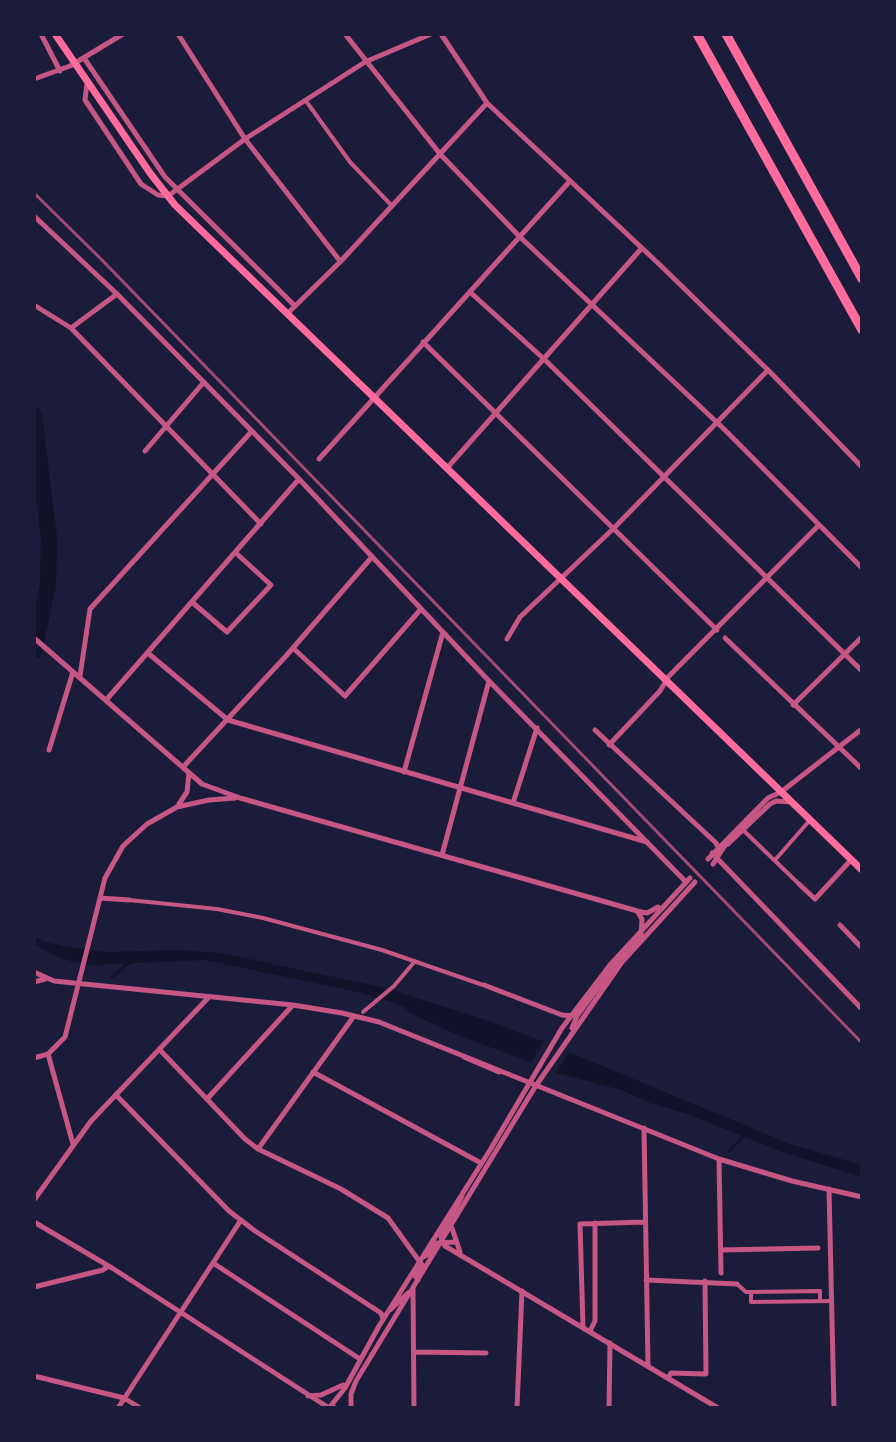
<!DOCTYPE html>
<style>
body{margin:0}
#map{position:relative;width:896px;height:1442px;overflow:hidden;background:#1b1b3a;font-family:"Source Sans 3",sans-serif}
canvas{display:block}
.frame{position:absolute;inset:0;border:36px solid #1b1b3a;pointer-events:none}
</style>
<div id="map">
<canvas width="896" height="1442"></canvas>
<div class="frame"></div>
</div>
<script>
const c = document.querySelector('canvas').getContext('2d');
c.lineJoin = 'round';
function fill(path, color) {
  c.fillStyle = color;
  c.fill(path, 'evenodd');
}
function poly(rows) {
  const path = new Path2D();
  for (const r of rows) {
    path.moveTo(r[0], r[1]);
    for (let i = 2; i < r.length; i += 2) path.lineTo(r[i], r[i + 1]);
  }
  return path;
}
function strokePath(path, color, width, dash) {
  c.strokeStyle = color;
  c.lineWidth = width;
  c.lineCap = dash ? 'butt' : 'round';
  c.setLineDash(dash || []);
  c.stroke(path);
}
const water = poly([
 [34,936,46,942,67,947,107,952,180,950,220,953,381,987,480,1018,542,1041,790,1144,862,1165,862,1177,782,1152,688,1114,647,1102,622,1090,560,1074,451,1032,412,1014,402,1005,358,992,205,960,94,965,74,962,60,958,34,944]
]);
const pier = poly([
 [546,1038,571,1049,554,1076,529,1066]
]);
const stream = poly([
 [111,978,129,963],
 [729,1151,746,1134]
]);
const river = poly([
 [34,415,49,538,48,585,34,651]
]);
const pedestrian = poly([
 [306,101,350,162,392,206],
 [743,830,799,884],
 [775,860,810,820],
 [129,900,217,909,263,918,382,950,483,985],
 [363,1012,394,986,415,961],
 [737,1284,746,1292,751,1292,751,1302,832,1301],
 [751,1292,820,1291,820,1300]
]);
const minor = poly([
 [41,34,60,71],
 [178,34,245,139,340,261],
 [345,34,440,154,519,236,725,430,862,568],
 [441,34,487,103,659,264,770,372,862,467],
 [84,58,165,177,295,306],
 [34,79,70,66,123,34],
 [87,83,85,100,141,184,158,195,168,196,245,139,365,62,431,34],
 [34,216,117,294,299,479,489,681,686,882],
 [470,292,544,359,862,671],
 [34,305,71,328,261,524],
 [287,314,341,261,487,103],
 [71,328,117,294],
 [423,342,717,630],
 [145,451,204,382],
 [319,459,570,181],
 [447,468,641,249],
 [193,603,227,632,271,585,236,553],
 [34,638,202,784,240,798,641,912,647,913,658,907],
 [725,638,862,769],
 [507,639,520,617,613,529,768,370],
 [293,648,345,696,421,609],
 [149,654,228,720,647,842],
 [80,676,90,609,252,431],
 [107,699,299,479],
 [793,705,862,637],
 [595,730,716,843,720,852],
 [609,745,660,691,669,676,818,526],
 [49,750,73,672],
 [184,766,286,656,372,557],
 [404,772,443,632],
 [513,803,537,728],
 [179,804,187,792,189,773],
 [728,844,770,804,776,801,792,802],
 [712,853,861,1008],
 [442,855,489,681],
 [708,859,768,798,781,792,862,729],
 [713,864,728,841],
 [799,884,815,899,851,860],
 [100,898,129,900],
 [840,925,862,948],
 [34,972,54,981,293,1005,342,1013,379,1022,719,1159,792,1181,862,1197],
 [34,982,45,979],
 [484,985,562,1015,572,1016],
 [572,1028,577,1016,605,978,641,936,642,919,637,911],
 [159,1049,245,1139,258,1149,341,1189,388,1218,422,1265,415,1276,418,1280],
 [48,1054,73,1144],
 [464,1057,499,1072],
 [34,1058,48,1054,65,1037,105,878,123,846,147,824,177,807,209,800,235,798],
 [313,1072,481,1163],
 [116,1095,229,1211,255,1231,381,1313,383,1319],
 [207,1099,292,1006],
 [644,1128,648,1365],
 [258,1149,354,1016],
 [719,1159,721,1273],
 [829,1189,834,1408],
 [462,1196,442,1233,441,1237,445,1246,718,1408],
 [34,1200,91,1121,208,998],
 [34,1222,112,1268,329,1408,345,1388,379,1326,490,1150,562,1028,610,965,690,878],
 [452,1228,460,1252],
 [721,1250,818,1248],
 [423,1257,429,1254,436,1243,455,1242],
 [213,1263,360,1359],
 [646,1280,737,1284],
 [34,1287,103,1270,108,1266],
 [413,1289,414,1408],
 [390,1310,408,1293],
 [583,1327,580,1224,645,1222],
 [590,1331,595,1321,595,1223],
 [414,1352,486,1353],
 [34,1376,124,1398,140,1408],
 [668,1378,671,1373,706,1374,705,1281],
 [308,1396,321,1395,343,1385],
 [118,1408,241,1220],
 [351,1408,351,1394,356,1381,535,1087,622,962,695,882],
 [517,1408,522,1291],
 [609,1408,610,1343]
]);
const tertiary = poly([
 [327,1408,334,1408]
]);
const secondary = poly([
 [55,34,150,173,175,205,862,870]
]);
const motorway = poly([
 [697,34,862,330],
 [726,34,862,279]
]);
const rail = poly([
 [34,193,102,260,862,1043]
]);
fill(water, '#12122b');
fill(pier, '#1b1b3a');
strokePath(stream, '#12122b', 3);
strokePath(river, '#12122b', 16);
strokePath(pedestrian, '#c65784', 4);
strokePath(minor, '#c65784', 5);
strokePath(tertiary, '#c65784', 6);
strokePath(secondary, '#ff6b9d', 7);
strokePath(motorway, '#ff6b9d', 9);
strokePath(rail, '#a44b75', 3);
</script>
